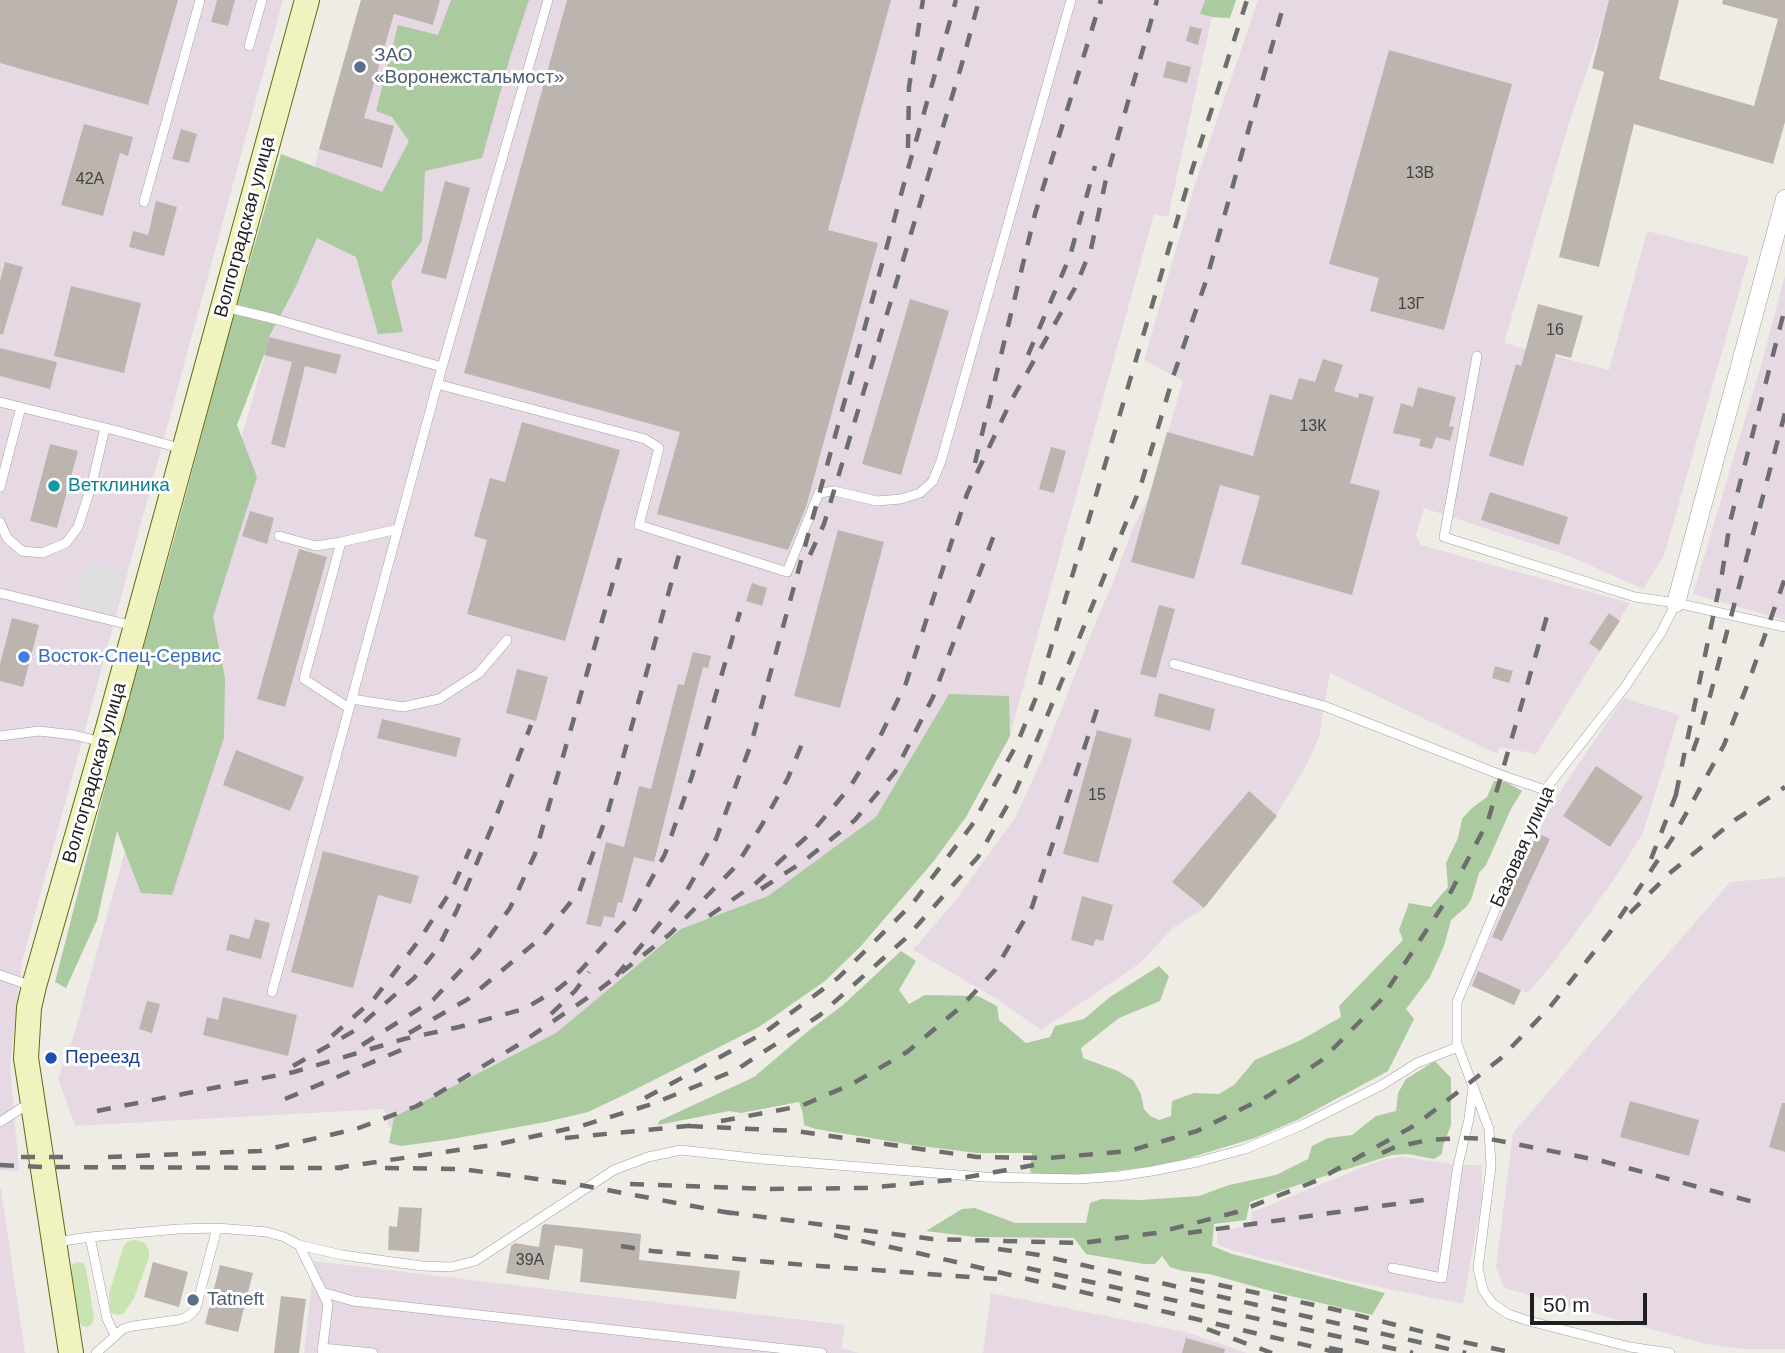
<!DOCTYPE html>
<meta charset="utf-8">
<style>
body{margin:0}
#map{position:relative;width:1785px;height:1353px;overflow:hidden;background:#efece6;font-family:Helvetica,sans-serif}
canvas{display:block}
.scale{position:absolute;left:1530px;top:1293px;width:117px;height:32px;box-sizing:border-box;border:4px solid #1f1f1f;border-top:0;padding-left:9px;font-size:21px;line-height:24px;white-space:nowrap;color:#1f1f1f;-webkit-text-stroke:5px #fff;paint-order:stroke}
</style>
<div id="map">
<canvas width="1785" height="1353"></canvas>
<div class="scale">50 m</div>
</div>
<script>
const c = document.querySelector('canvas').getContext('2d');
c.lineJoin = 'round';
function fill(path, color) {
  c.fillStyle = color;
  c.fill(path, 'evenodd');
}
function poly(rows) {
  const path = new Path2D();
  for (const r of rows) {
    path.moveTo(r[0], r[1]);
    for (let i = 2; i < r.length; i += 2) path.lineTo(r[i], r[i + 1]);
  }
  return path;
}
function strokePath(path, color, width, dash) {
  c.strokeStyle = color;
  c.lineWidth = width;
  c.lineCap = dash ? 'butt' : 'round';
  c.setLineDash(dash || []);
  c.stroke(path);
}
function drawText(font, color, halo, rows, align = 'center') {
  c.font = font + ' Helvetica,sans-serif';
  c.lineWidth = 6;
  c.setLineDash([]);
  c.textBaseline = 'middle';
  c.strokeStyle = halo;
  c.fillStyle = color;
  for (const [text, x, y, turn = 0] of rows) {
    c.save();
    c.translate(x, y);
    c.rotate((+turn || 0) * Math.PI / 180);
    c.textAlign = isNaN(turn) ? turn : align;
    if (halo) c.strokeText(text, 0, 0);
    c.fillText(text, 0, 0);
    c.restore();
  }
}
const industrial = poly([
 [0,0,283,0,22,962,10,1065,19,1171,0,1170],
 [361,0,1205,0,1201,14,1212,17,1168,217,1154,214,1010,735,927,855,556,1110,389,1128,384,1109,75,1126,58,1078,73,1038,104,926,275,319,319,149],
 [1258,0,1611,0,1569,123,1504,343,1609,370,1647,231,1749,257,1664,556,1643,589,1569,556,1424,508,1416,535,1421,545,1630,603,1536,754,1499,747,1497,754,1330,673,1319,737,1307,764,1276,816,1204,908,1173,928,1139,964,1041,1030,1000,1001,913,950,954,902,1015,818,1042,759,1096,621,1113,583,1132,530,1148,499,1183,381,1144,360,1194,187],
 [1785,275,1785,620,1693,594,1762,362],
 [1624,698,1679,715,1643,833,1615,878,1555,961,1528,993,1521,991,1514,1005,1472,986,1468,987,1537,833,1566,782],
 [1785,877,1785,1349,1744,1349,1705,1344,1504,1288,1496,1267,1513,1133,1730,882],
 [1404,1157,1458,1165,1482,1165,1482,1199,1463,1304,1350,1281,1232,1250,1217,1244,1217,1232,1251,1225,1252,1212,1371,1164,1386,1159],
 [0,1189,1,1189,25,1353,0,1353],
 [314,1261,845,1325,841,1348,859,1353,304,1353],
 [991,1293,1186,1332,1247,1353,983,1353]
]);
const grass = poly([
 [134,1240,140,1241,146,1244,149,1251,149,1258,134,1298,124,1313,118,1315,113,1314,110,1310,109,1294,124,1245,128,1241],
 [77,1262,83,1263,86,1268,94,1318,92,1324,88,1327,82,1326,79,1321,71,1271,72,1265]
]);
const forest = poly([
 [451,0,529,0,511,54,482,158,425,171,422,241,391,282,403,332,378,334,356,257,317,238,296,286,269,337,264,355,237,425,257,477,213,617,225,678,224,738,172,895,141,893,117,831,97,920,66,988,55,982,117,741,176,532,228,336,281,154,382,192,409,141,392,117,376,111,398,25,438,35],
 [1205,0,1236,0,1230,18,1212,17,1200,14],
 [949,694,1009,696,1010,736,966,817,933,862,861,946,825,981,759,1027,624,1095,588,1112,546,1122,446,1140,401,1146,389,1143,394,1117,556,1033,681,929,768,896,876,817],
 [1494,781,1506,782,1522,791,1511,809,1486,865,1479,873,1471,900,1466,907,1451,920,1444,946,1430,977,1406,1009,1414,1019,1388,1071,1297,1120,1255,1138,1182,1160,1147,1167,1090,1174,1037,1175,1030,1172,1032,1153,977,1153,913,1145,816,1129,804,1125,803,1114,799,1102,741,1113,729,1111,658,1125,659,1121,754,1077,807,1032,843,1005,901,951,916,961,899,990,909,1004,925,995,978,996,997,1006,999,1020,1026,1043,1050,1037,1055,1026,1084,1019,1110,997,1159,966,1169,976,1160,1001,1119,1018,1081,1048,1083,1058,1118,1071,1133,1080,1141,1094,1144,1109,1150,1116,1159,1120,1171,1116,1172,1101,1194,1093,1219,1094,1234,1085,1255,1060,1301,1040,1341,1017,1339,1006,1403,940,1399,930,1409,903,1431,907,1448,887,1446,863,1458,838,1462,819,1472,808,1487,797],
 [1435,1061,1451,1078,1451,1125,1443,1146,1442,1154,1434,1159,1408,1154,1392,1155,1306,1182,1250,1202,1246,1220,1214,1224,1212,1246,1232,1254,1385,1293,1372,1315,1278,1293,1209,1274,1183,1271,1170,1267,1162,1256,1155,1264,1144,1264,1086,1254,1074,1238,975,1237,926,1231,962,1209,975,1208,1015,1223,1086,1223,1090,1203,1102,1199,1140,1200,1199,1196,1229,1185,1276,1175,1308,1159,1312,1146,1328,1138,1352,1135,1376,1116,1396,1111,1398,1093,1406,1079]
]);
const parking = poly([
 [86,562,122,572,111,613,74,603]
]);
const building = poly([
 [0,0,178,0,148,105,0,63],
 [217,0,235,0,228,26,211,22],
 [361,0,440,0,433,25,394,14,364,118,394,126,382,168,319,149],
 [567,0,891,0,828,230,878,243,806,507,788,550,657,514,680,432,464,373],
 [1609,0,1679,0,1659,79,1754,106,1778,19,1722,4,1723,0,1785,0,1785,122,1773,164,1634,124,1599,267,1559,257,1604,72,1592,68],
 [1190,26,1202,29,1198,45,1186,41],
 [1389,50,1512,84,1444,330,1370,311,1379,278,1329,264],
 [1167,61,1191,67,1187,83,1163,77],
 [84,124,133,137,128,156,120,153,103,216,61,205],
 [181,129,197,134,189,163,172,159],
 [445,181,470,188,446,279,421,273],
 [156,201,177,207,164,256,129,247,133,231,148,235],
 [5,262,23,267,3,334,0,334,0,281],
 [71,286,141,303,124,373,54,356],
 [910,299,949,311,901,475,862,464],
 [1538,304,1583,316,1571,358,1556,354,1523,466,1489,456,1516,364,1521,366],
 [269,337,341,355,336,374,305,366,285,448,271,444,292,362,264,355],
 [0,348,57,362,50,389,0,376],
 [1323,359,1343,365,1334,391,1358,398,1359,393,1374,397,1350,483,1380,491,1352,595,1241,564,1260,496,1220,485,1194,579,1131,562,1167,432,1253,456,1270,394,1292,400,1299,378,1315,382],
 [1418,387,1456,397,1449,426,1454,427,1450,441,1436,437,1432,449,1419,446,1421,439,1393,433,1401,403,1413,407],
 [522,422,620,450,565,641,467,614,487,540,474,536,490,478,505,482],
 [50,444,78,451,57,528,30,521],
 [1051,447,1066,451,1054,493,1039,489],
 [1490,492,1568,517,1559,545,1481,520],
 [250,511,274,518,267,544,242,536],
 [838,530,884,542,840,708,794,696],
 [299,549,327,557,285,707,257,699],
 [752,583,767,588,762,606,746,601],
 [1159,605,1175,609,1156,678,1140,674],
 [1609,613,1620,621,1600,651,1589,643],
 [12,618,39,625,23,687,0,681,0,664],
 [693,652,711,656,708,668,703,667,654,862,634,857,622,903,618,902,614,918,604,916,601,927,586,924,606,842,624,847,639,786,651,789,678,684,684,685],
 [1495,666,1513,671,1509,683,1492,678],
 [517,669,548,677,536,721,506,713],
 [1159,693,1215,709,1210,731,1154,716],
 [382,719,461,738,456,757,377,738],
 [1097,730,1132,739,1098,863,1063,854],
 [236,750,304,777,290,811,223,785],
 [1596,766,1643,797,1610,847,1563,816],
 [1249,791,1277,816,1204,908,1172,882],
 [1537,833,1550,839,1502,941,1492,937],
 [323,851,419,876,411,904,378,895,353,988,291,972],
 [1082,896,1113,905,1103,941,1096,939,1093,946,1071,940],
 [255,919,270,923,261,959,226,950,230,934,249,939],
 [1478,971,1521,990,1514,1005,1472,986],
 [223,997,297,1015,288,1056,203,1035,207,1017,218,1020],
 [147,1001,160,1004,152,1033,139,1029],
 [1630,1101,1699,1120,1689,1156,1620,1137],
 [1782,1103,1785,1103,1785,1152,1769,1147],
 [399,1207,422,1208,419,1252,388,1250,389,1226,397,1227],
 [545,1224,641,1234,639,1260,740,1271,736,1299,580,1282,583,1249,555,1245,549,1280,506,1273,511,1246,515,1243,539,1247,542,1226],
 [153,1262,188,1272,179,1307,144,1297],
 [220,1265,253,1273,238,1332,205,1324],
 [281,1296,306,1299,299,1353,274,1353],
 [1186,1338,1225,1349,1224,1353,1182,1353]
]);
const lane = poly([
 [249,46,262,0],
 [144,202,200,0],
 [225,307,275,319,442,367],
 [1477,356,1444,537,1635,597,1676,603,1785,627],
 [437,384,645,439,659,448,639,525,787,572,819,493,834,491,877,501,901,499,920,493,933,481,941,461,1071,0],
 [0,402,118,431,183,449],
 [0,487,21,407],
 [0,522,7,538,22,551,42,553,66,543,78,527,92,484,105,428],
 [279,536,316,546,341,542],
 [0,593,134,626],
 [1174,664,1324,706,1501,775,1545,790],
 [352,699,403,707,439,699,479,673,507,640],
 [349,708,304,679,341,542,398,529],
 [0,736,39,731,74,735,102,742],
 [0,975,32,986],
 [272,992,442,367,548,0],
 [0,1122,31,1102],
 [90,1237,107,1319,115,1335],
 [56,1242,90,1237,178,1229,217,1228,267,1232,284,1237,299,1245,342,1255,422,1266,451,1267,475,1261,614,1170,648,1157,681,1150,762,1159,984,1177,1079,1179,1119,1176,1152,1171,1197,1162,1245,1149,1302,1125,1382,1085,1417,1063,1458,1047],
 [299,1245,328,1304,322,1353],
 [1392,1268,1442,1278,1458,1165,1469,1119,1473,1088],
 [322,1292,353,1301,822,1353],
 [322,1348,373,1353],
 [96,1353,123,1329,133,1326,177,1320,185,1318,192,1313,196,1308,217,1228],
 [1670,1353,1630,1347,1529,1321,1508,1314,1492,1303,1483,1290,1478,1268,1491,1167,1489,1129,1457,1044,1457,1002,1545,790,1625,687,1662,631,1676,603]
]);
const street = poly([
 [1676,603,1785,199]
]);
const secondary = poly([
 [71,1353,26,1058,29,1008,34,986,108,728,307,0]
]);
const rail = poly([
 [908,148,909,87,923,0],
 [1028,355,1070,256,1095,166],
 [975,463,1035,214,1101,0],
 [810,555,824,524,963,60,979,0],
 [1693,751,1702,726,1785,413],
 [1676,794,1722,574,1730,522,1785,308],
 [1651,859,1679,787],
 [761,889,804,861,855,820,895,772,933,697,997,527],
 [1630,913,1671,872,1735,820,1785,787],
 [709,916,755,884,813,831,850,787,876,745,906,683,967,494,1011,401,1075,288,1091,249,1106,179,1157,0],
 [616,976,686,892,716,839,751,744,908,169,956,0],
 [551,1014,575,991,589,972],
 [409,1033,468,999,542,937,579,892,608,812,679,555],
 [332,1036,374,999,420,939,452,889,470,849],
 [362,1045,433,1000,478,952,510,908,535,854,620,558],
 [293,1066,354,1031,414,978,438,948,457,910,494,822,531,725],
 [645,1098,764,1033,838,978,913,903,972,825,1017,744,1037,695,1192,170,1247,0],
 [285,1099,413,1045],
 [97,1111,294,1072,404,1039,459,1027,524,1009,558,989,580,971,633,913,665,854,692,776,740,612],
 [721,1121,801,1106,852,1084,907,1052,962,1006,995,970,1032,907,1100,700],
 [689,1126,795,1131,977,1157,1049,1158,1129,1151,1197,1131,1268,1096,1322,1060,1380,1001,1447,899,1488,821,1547,616],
 [565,1138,697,1125],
 [1382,1153,1395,1147,1429,1140,1464,1138,1490,1139,1602,1161,1761,1204],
 [21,1157,70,1157],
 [108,1157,260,1151,356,1129,417,1106,518,1045,599,990,670,934,736,866,763,823,788,778,804,739],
 [0,1165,43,1167,343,1168],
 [335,1168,499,1144,581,1126,652,1104,736,1070,820,1015,906,938,978,857,1016,790,1063,678,1140,488,1174,374,1206,281,1285,0],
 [385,1168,461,1169,575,1184,735,1214],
 [630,1184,770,1189,865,1188,952,1180,1034,1165],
 [725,1212,932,1239,1082,1243,1156,1233,1237,1212,1318,1180,1417,1124,1500,1059,1550,1007,1610,932,1672,839,1724,745,1750,678,1785,578],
 [1188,1233,1431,1199],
 [834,1235,922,1254,1339,1353],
 [621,1246,652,1251,780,1263,997,1279],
 [998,1249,1039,1255,1466,1353],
 [1027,1268,1413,1353],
 [1191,1279,1333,1309,1463,1342,1515,1353],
 [1207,1329,1272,1353],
 [1329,1348,1354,1353]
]);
const markers = [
 [360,67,7,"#5c6f8a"],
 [54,486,7,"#0f9aa8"],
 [24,657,7,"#3f7fe0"],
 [51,1058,7,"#1a4fb4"],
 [193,1300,7,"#5c6f8a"]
];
const numberNames = [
 ["13В",1420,174],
 ["42А",90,180],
 ["13Г",1411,305],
 ["16",1555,331],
 ["13К",1313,427],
 ["15",1097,796],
 ["39А",530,1261]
];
const serviceNames = [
 ["ЗАО",374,56],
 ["«Воронежстальмост»",374,78],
 ["Tatneft",207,1300]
];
const streetNames = [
 ["Волгоградская улица",245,227,-75],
 ["Волгоградская улица",95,773,-74],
 ["Базовая улица",1523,847,-66]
];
const cultureNames = [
 ["Ветклиника",68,486]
];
const shopNames = [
 ["Восток-Спец-Сервис",38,657]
];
const transitNames = [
 ["Переезд",65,1058]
];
fill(industrial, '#e7d9e4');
fill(grass, '#c9e3b1');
fill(forest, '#abca9f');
fill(parking, '#dfdfdf');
fill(building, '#bcb5af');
strokePath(lane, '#a0a0a0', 10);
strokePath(street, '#a0a0a0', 19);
strokePath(secondary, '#606c10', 26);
strokePath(lane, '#fff', 9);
strokePath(street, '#fff', 18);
strokePath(secondary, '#f0f3c0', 24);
strokePath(rail, '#6d6d6d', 4.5, [14, 14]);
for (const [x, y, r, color] of markers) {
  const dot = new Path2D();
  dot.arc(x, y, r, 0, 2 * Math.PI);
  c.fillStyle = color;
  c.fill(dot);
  strokePath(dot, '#fff', 2.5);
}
drawText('16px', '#464443', null, numberNames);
drawText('19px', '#4e5e75', '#fff', serviceNames, 'left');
drawText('19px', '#1f1f1f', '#fff', streetNames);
drawText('19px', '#0d838f', '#fff', cultureNames, 'left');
drawText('19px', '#366cbe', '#fff', shopNames, 'left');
drawText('19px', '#164399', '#fff', transitNames, 'left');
</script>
